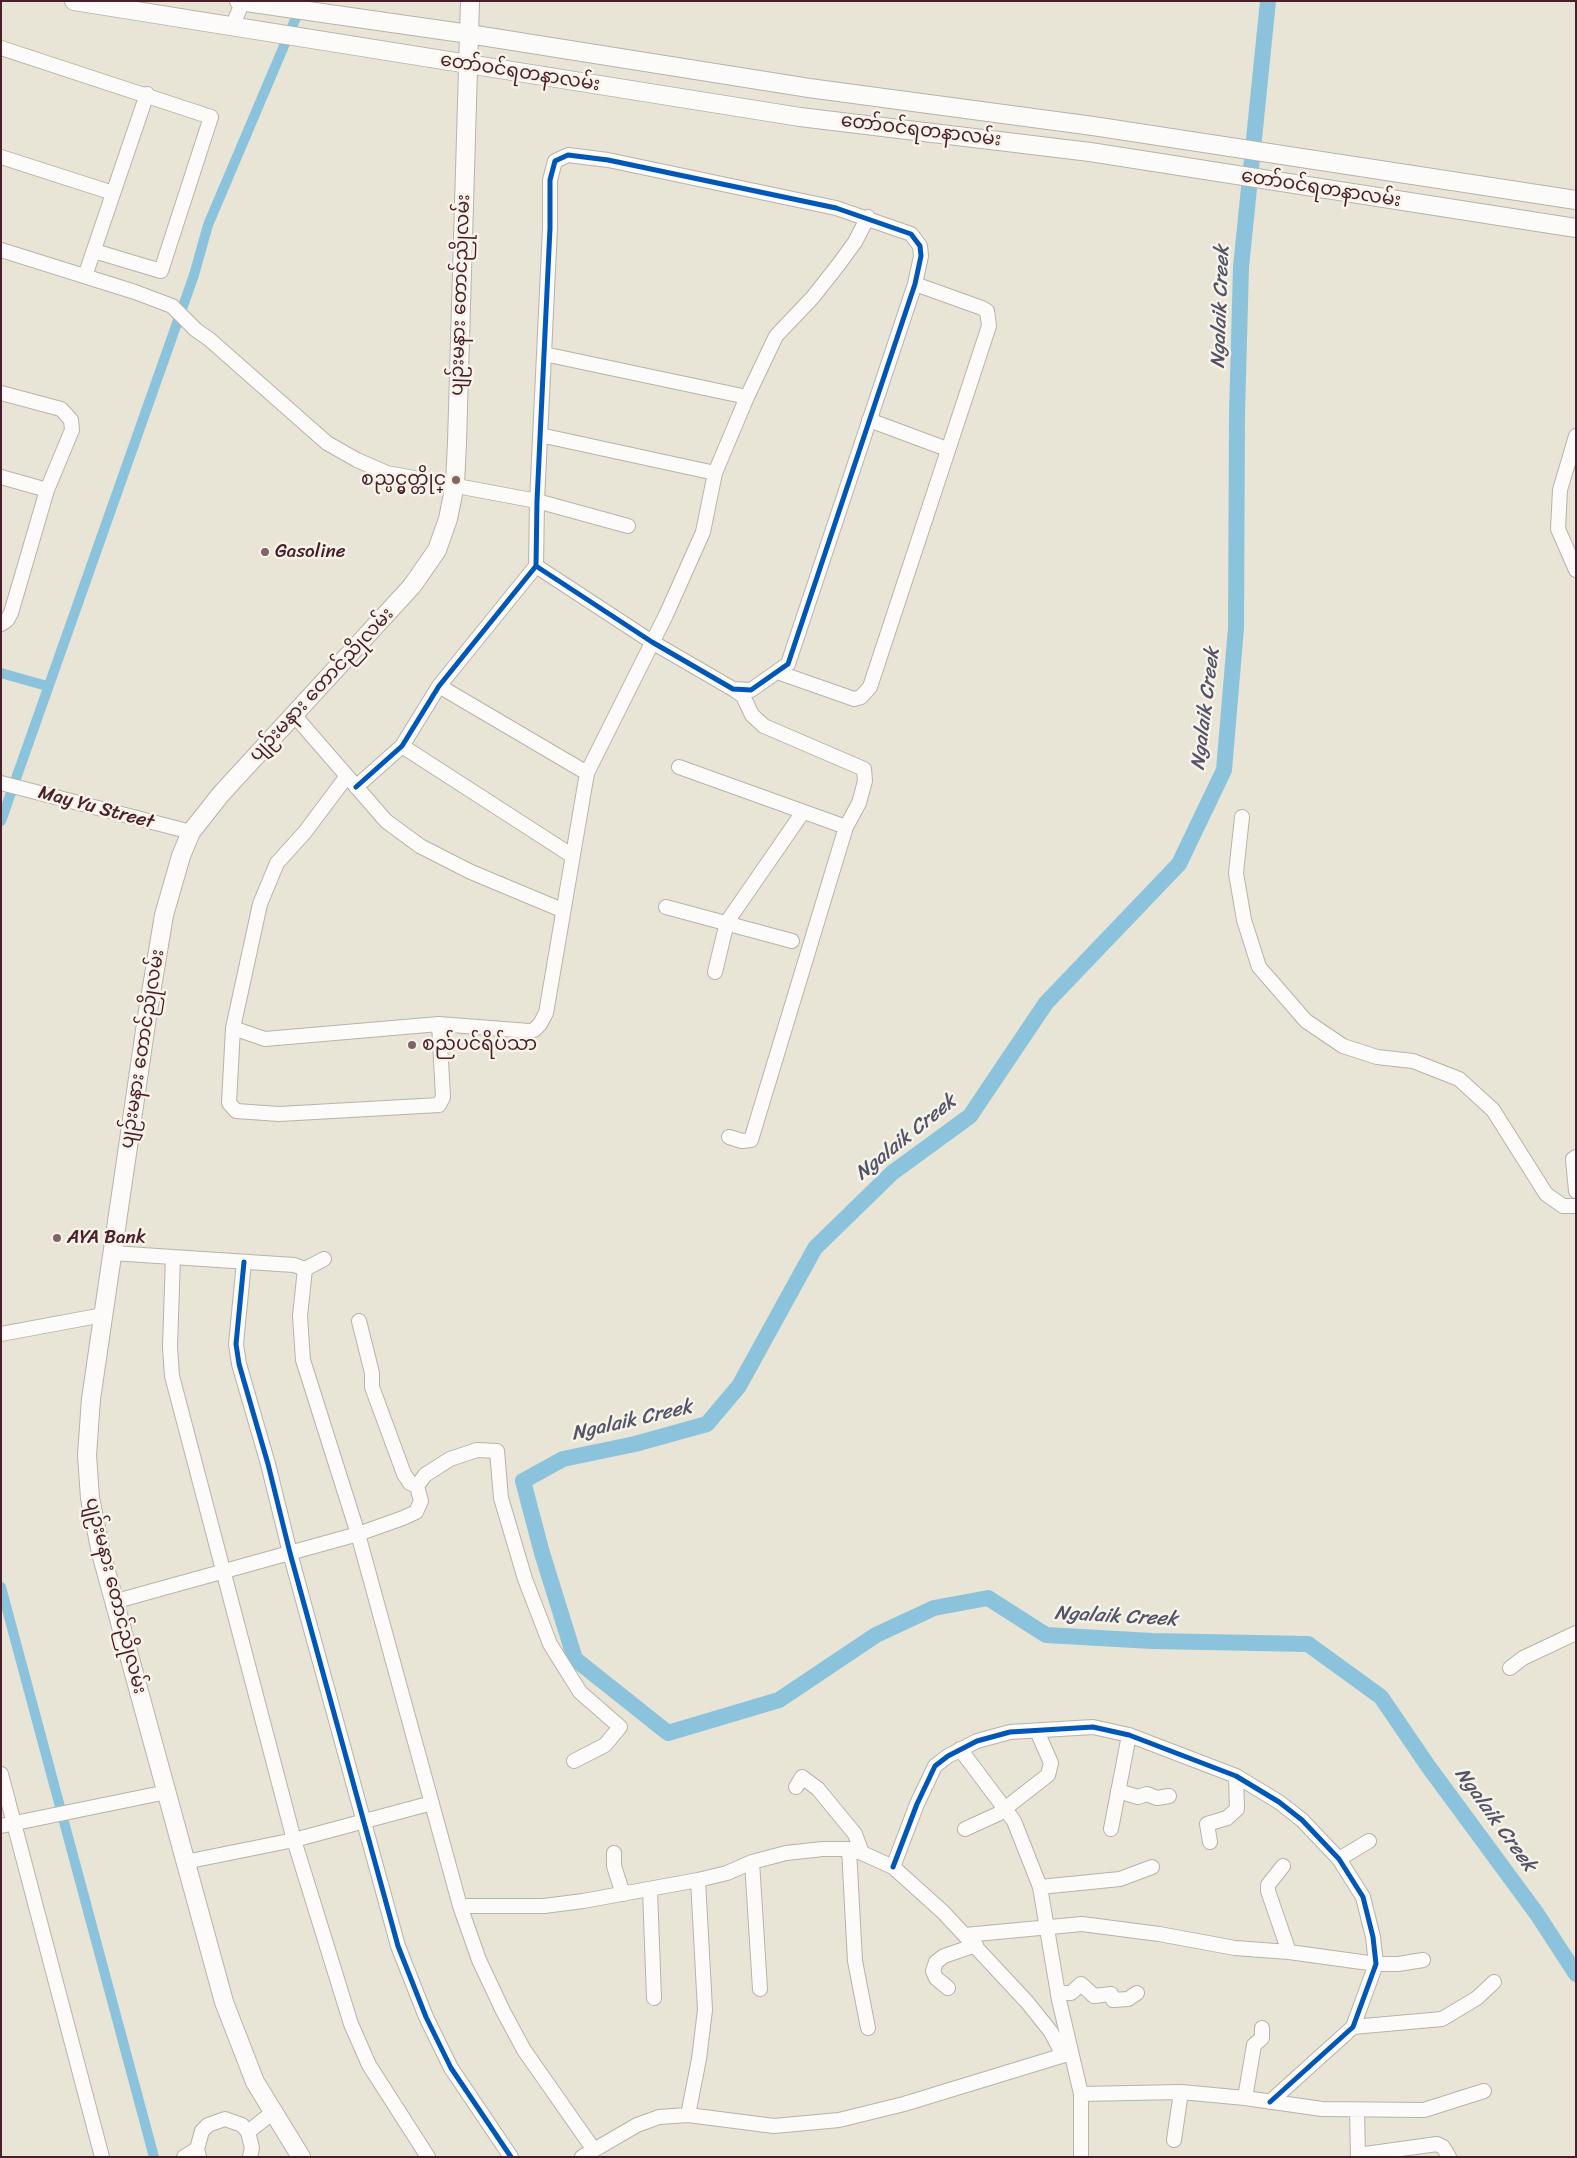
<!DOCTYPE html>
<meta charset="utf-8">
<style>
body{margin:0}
#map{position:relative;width:1577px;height:2158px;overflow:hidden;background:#e8e4d6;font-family:Sriracha,sans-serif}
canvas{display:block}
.frame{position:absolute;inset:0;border:2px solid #4a1f2b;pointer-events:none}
</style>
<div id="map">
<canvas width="1577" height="2158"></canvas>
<div class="frame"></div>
</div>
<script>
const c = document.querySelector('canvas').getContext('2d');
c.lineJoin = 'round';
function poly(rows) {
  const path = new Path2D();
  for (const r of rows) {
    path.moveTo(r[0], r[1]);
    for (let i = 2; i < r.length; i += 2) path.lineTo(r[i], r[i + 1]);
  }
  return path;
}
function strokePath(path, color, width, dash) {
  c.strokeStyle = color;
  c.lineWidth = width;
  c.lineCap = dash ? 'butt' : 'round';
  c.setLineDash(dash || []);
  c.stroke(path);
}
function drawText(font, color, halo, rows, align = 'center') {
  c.font = font + ' Sriracha,"Noto Sans Myanmar",sans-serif';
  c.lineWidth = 5;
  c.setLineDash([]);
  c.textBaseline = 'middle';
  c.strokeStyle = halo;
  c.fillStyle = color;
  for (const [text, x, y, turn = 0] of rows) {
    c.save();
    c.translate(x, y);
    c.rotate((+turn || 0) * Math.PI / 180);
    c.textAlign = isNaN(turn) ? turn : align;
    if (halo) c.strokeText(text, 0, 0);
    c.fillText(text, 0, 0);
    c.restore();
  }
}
const canal = poly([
 [1,673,47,686],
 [1,821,194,275,208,225,303,1],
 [1,1587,154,2157]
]);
const river = poly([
 [1268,1,1241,267,1237,414,1236,628,1224,770,1179,864,1046,1003,970,1116,892,1173,815,1248,739,1386,707,1424,635,1444,563,1459,523,1481,542,1553,575,1659,668,1733,779,1700,876,1635,934,1608,988,1598,1046,1635,1152,1641,1308,1644,1381,1697,1428,1766,1537,1914,1576,1974]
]);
const minor = poly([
 [232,27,243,1],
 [1,48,211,117,161,271,94,251],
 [1,157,113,193],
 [1,250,135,292,172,306,196,330,209,339,327,443,357,460,387,473,537,501,628,526],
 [85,276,147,94],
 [544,354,747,397],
 [1,393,61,409,71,420,72,430,47,490,11,613,7,620,1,624],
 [869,420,947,449],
 [540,435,715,473],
 [1576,436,1560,490,1558,529,1576,570],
 [1,477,47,490],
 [777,672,854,699,861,697,870,687,989,326,987,311,982,308,915,284],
 [439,686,587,773],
 [294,715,386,821,420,846,471,872,562,910],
 [402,746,571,855],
 [679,767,846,827],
 [347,776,305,832,277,863,260,904,233,1028,229,1103,236,1111,279,1114,439,1105,443,1097,439,1024],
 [1,783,191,832],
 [356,787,402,746,439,686,536,566,537,501,550,228,550,180,555,161,568,155,608,160,836,208,911,234,920,246,921,256,915,284,788,664,751,690,733,689,652,642,536,566],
 [1242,817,1236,873,1244,920,1259,967,1306,1021,1343,1046,1377,1057,1413,1061,1459,1079,1493,1110,1546,1194,1563,1206,1576,1206],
 [666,907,792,941],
 [715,972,727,922,803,812],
 [233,1028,265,1039,439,1024,529,1031,534,1030,540,1024,546,1013,587,773,666,615,703,532,715,473,747,397,776,336,813,297,839,264,855,242,868,217],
 [729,1137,742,1141,751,1140,846,827,859,803,865,781,864,769,764,726,752,715,743,696,733,689],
 [1576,1157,1573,1159,1576,1191],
 [112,1253,294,1265,305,1269,324,1259],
 [173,1257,170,1347,172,1376,294,1840,351,2024,369,2065,428,2157],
 [244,1262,236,1344,239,1364,268,1464,290,1553,398,1946,426,2017,451,2068,511,2157],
 [305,1269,300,1316,303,1360,358,1534,460,1906,479,1960,503,2011,524,2050,594,2150],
 [359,1321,372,1373,372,1387,404,1474,410,1483,417,1486],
 [1,1334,103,1315],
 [113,1602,358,1534,403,1518,416,1512,421,1501,417,1486,425,1475,450,1459,477,1450,497,1451,501,1498,525,1579,550,1644,580,1692,620,1727,605,1745,574,1761],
 [1510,1668,1523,1658,1576,1633],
 [960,1749,1014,1821,1040,1887,1059,2000,1081,2094,1081,2157],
 [1,1774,102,2157],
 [796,1787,802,1777,818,1789,855,1834,862,1853],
 [1118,1791,1138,1797,1147,1794,1157,1798,1169,1796],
 [1,1826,167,1792],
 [965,1829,998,1814,1048,1775,1051,1763,1037,1731],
 [1111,1829,1129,1735],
 [1210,1842,1207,1824,1227,1818,1237,1809,1236,1776],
 [849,1849,855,1961,868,2028],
 [614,1853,614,1866,623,1894],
 [1339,1859,1369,1841],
 [185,1862,294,1840,432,1803],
 [752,1862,760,1989],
 [1283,1866,1268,1885,1268,1891,1289,1952],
 [893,1867,917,1804,935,1766,948,1756,977,1741,1010,1732,1093,1727,1129,1735,1236,1776,1279,1802,1302,1820,1339,1859,1363,1897,1373,1937,1376,1964,1353,2027,1270,2102],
 [1040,1887,1120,1879,1152,1867],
 [650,1890,654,1998],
 [460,1906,544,1906,583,1901,698,1880,727,1873,752,1862,786,1853,823,1849,849,1849,862,1853,893,1867,943,1912,1027,2002,1051,2032,1063,2055],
 [965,1935,1082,1924,1159,1934,1235,1948,1289,1952,1376,1964,1398,1964,1423,1960],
 [948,1988,936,1978,933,1971,936,1962,944,1956,976,1945],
 [1058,1993,1071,1993,1081,1984,1094,1996,1111,1994,1113,2000,1128,1999,1137,1993],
 [1353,2027,1442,2019,1477,1998,1494,1982],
 [1081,2094,1181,2092,1245,2098,1322,2109,1424,2110,1484,2091],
 [1245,2098,1254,2045,1262,2038,1262,2028],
 [1357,2110,1358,2157],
 [688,2115,699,2059,705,2010,698,1880],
 [248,2132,272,2113],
 [1174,2140,1181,2092],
 [1358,2155,1437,2144,1443,2147,1449,2157],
 [184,2157,197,2149],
 [199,2157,197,2149,202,2131,208,2125,225,2119,242,2125,248,2132,252,2148,250,2157],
 [582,2157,637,2125,659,2117,688,2115,774,2126,839,2120,904,2104,1071,2053]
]);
const major = poly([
 [74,1,800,117,1090,152,1576,228],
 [239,1,469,34,809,88,1093,126,1576,200],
 [301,2157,255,2082,224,2002,101,1553,90,1498,87,1455,91,1399,147,1017,164,915,181,856,191,832,221,794,412,586,437,550,448,519,455,484,457,442,470,1]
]);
const cycleway = poly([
 [356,787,402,746,439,686,536,566,537,501,550,228,550,180,555,161,568,155,608,160,836,208,911,234,920,246,921,256,915,284,788,664,751,690,733,689,652,642,536,566],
 [244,1262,236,1344,239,1364,268,1464,290,1553,398,1946,426,2017,451,2068,511,2157],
 [893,1867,917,1804,935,1766,948,1756,977,1741,1010,1732,1093,1727,1129,1735,1236,1776,1279,1802,1302,1820,1339,1859,1363,1897,1373,1937,1376,1964,1353,2027,1270,2102]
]);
const markers = [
 [456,480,5,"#816467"],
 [265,552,5,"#816467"],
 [412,1045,5,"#816467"],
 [57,1238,5,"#816467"]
];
const streetNames = [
 ["တော်ဝင်ရတနာလမ်း",520,73,9],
 ["တော်ဝင်ရတနာလမ်း",921,131,7],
 ["တော်ဝင်ရတနာလမ်း",1321,189,9],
 ["ပျဉ်းမနား တောင်ညိုလမ်း",461,295,-88],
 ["ပျဉ်းမနား တောင်ညိုလမ်း",322,685,-47],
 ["May Yu Street",96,808,15],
 ["ပျဉ်းမနား တောင်ညိုလမ်း",143,1049,-81],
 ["ပျဉ်းမနား တောင်ညိုလမ်း",115,1596,76]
];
const poiNames = [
 ["စည္ပင္မွတ္တိုင္",446,480,"right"],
 ["Gasoline",275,552],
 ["စည်ပင်ရိပ်သာ",422,1045],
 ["AYA Bank",67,1238]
];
const waterNames = [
 ["Ngalaik Creek",1221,307,-88],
 ["Ngalaik Creek",1206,709,-83],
 ["Ngalaik Creek",906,1138,-39],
 ["Ngalaik Creek",632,1421,-13],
 ["Ngalaik Creek",1116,1617,3],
 ["Ngalaik Creek",1495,1820,54]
];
strokePath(canal, '#8cc3dc', 10);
strokePath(river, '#8cc3dc', 16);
strokePath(minor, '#b9b2ab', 16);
strokePath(major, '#b9b2ab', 20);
strokePath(minor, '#fcfbf9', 14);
strokePath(major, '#fcfbf9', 18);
strokePath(cycleway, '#0057b8', 5);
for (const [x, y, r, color] of markers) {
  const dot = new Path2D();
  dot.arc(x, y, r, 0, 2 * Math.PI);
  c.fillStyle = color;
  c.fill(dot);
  strokePath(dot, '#f7f3e8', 2);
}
drawText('19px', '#4a1f2b', '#f7f3e8', streetNames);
drawText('19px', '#4a1f2b', '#f7f3e8', poiNames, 'left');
drawText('italic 20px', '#53546a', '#f7f3e8', waterNames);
</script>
